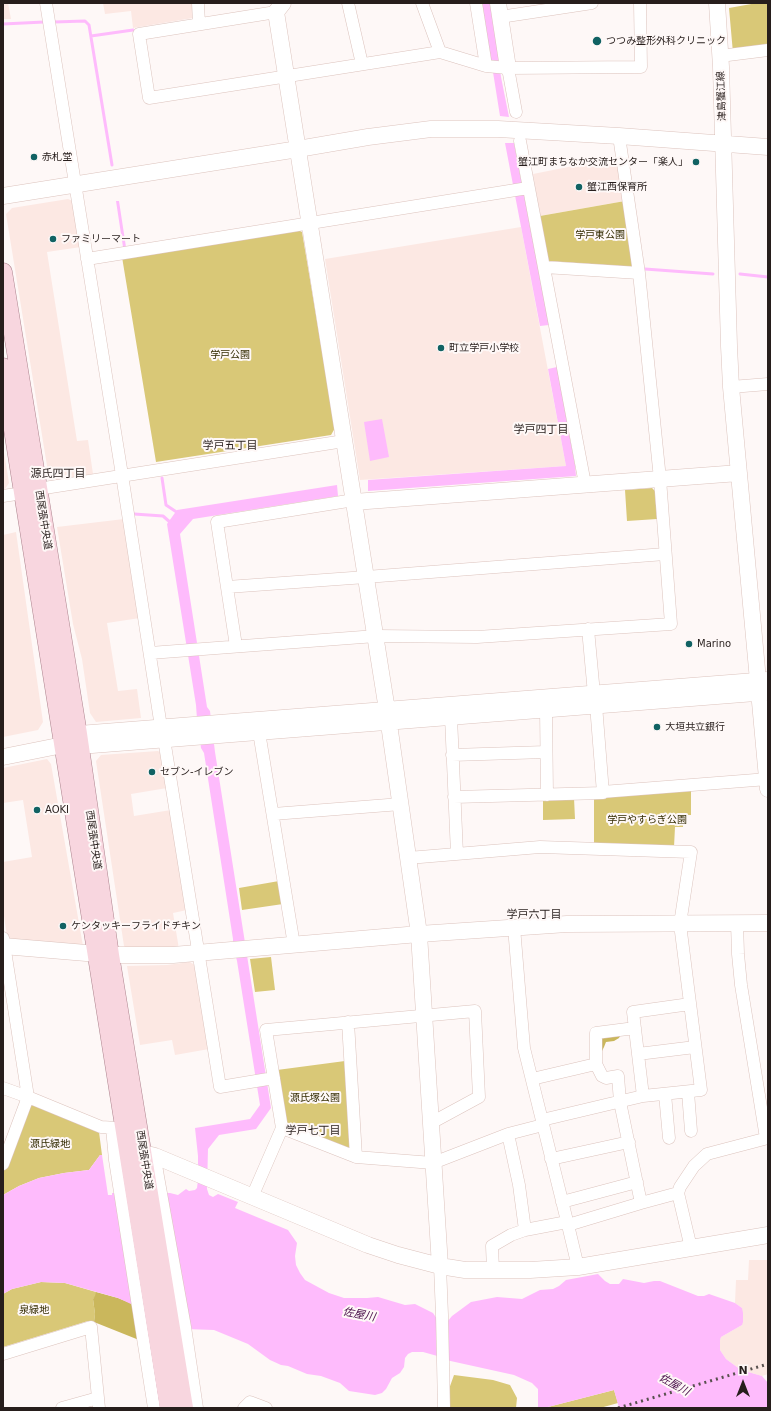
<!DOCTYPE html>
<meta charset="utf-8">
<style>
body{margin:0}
#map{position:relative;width:771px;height:1411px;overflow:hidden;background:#fef8f7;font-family:"DejaVu Sans",sans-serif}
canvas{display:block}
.frame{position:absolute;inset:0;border:4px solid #271e1c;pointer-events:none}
.north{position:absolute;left:723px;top:1363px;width:40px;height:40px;-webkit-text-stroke:3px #fef8f7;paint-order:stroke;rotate:0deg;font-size:11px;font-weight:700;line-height:16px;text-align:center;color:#271e1c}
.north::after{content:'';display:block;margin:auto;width:14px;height:18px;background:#271e1c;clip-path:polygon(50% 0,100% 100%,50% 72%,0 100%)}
</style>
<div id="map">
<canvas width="771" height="1411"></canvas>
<div class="frame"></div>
<div class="north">N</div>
</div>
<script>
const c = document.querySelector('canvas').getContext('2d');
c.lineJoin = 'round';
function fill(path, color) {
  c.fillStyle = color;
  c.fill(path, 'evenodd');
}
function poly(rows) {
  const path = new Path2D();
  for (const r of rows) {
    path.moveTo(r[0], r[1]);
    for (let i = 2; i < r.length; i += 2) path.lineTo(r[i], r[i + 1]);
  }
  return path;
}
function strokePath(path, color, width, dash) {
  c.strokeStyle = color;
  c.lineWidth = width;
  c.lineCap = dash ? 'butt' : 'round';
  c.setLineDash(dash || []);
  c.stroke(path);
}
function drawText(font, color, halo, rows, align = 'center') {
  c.font = font + ' "DejaVu Sans","Noto Sans JP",sans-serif';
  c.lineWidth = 4;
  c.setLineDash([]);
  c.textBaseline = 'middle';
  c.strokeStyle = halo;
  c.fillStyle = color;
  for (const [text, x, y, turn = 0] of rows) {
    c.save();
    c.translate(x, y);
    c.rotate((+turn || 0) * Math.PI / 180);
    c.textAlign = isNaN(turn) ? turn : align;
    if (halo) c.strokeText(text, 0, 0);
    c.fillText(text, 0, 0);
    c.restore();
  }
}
const built = poly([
 [3,3,8,3,11,19,3,19],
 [103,3,193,3,193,18,133,28,131,11,105,14],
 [618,157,625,201,540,216,533,174],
 [68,199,73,201,81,247,47,252,77,441,88,440,93,474,52,480,49,478,6,214,12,208],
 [521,227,566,466,360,480,325,259],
 [3,446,9,483,5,489,3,490],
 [124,519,140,618,107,623,118,691,137,689,141,718,96,722,90,713,82,659,73,624,57,527],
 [16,532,43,722,38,730,3,737,3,535],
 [158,751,162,754,167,788,131,794,134,816,171,810,187,910,173,913,179,949,128,950,124,946,96,761,101,755],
 [47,759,51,764,83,946,11,940,7,937,3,909,3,862,32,857,23,800,3,803,3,768],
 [190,962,196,966,209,1049,175,1055,172,1040,140,1045,127,966,167,965],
 [768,1259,768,1374,762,1376,741,1370,726,1359,720,1350,720,1340,721,1337,742,1325,742,1308,735,1303,736,1280,748,1280,749,1260,767,1260]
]);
const green = poly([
 [757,3,768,3,768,48,733,53,729,8],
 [625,201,634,267,548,261,540,216],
 [296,229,302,232,335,428,331,435,156,462,122,257],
 [652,488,655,491,657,519,627,521,625,490],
 [691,790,691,815,683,815,683,827,675,827,674,847,594,845,594,797],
 [543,798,574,798,575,819,543,820],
 [279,881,283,904,242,910,239,888],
 [271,957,275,990,255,992,250,959],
 [345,1061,351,1147,347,1150,290,1126,285,1120,277,1070],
 [34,1104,99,1132,102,1155,100,1155,89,1170,64,1173,39,1178,19,1186,3,1195,3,1169,30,1107],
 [41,1282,65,1283,96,1292,96,1296,93,1299,95,1314,94,1322,88,1321,3,1347,3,1294,12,1289],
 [454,1375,493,1380,510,1385,517,1398,516,1408,448,1408,449,1389],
 [614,1390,618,1403,600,1408,544,1408]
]);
const forest = poly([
 [619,1034,620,1036,619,1038,614,1041,606,1042,604,1047,602,1051,601,1050,600,1039,604,1036],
 [96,1292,118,1298,133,1304,139,1340,94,1322,95,1314,93,1299,95,1296]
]);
const water = poly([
 [482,3,491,3,501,77,509,117,500,116],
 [505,143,514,143,549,325,540,326],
 [116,201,119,201,126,247,123,247],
 [557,367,575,465,576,476,368,491,368,480,566,466,548,369],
 [382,419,389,457,370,461,364,422],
 [337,485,338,496,193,519,180,534,207,707,210,711,215,752,271,1108,256,1129,219,1135,208,1149,207,1189,209,1195,213,1197,218,1194,238,1202,235,1208,288,1230,297,1243,295,1256,296,1265,300,1273,305,1280,329,1293,344,1298,367,1298,378,1297,405,1305,415,1304,433,1313,437,1319,447,1322,452,1316,471,1302,497,1297,522,1299,540,1290,553,1289,559,1286,566,1280,598,1274,605,1281,610,1284,619,1284,623,1279,644,1283,654,1281,660,1281,698,1296,704,1296,709,1294,735,1303,742,1308,743,1313,743,1322,742,1325,721,1337,720,1340,720,1350,726,1359,741,1370,762,1376,768,1383,768,1408,619,1408,614,1390,544,1408,538,1408,538,1389,532,1383,514,1375,446,1360,441,1357,423,1352,412,1352,408,1354,405,1358,404,1367,400,1373,392,1378,386,1389,382,1393,375,1395,349,1391,340,1383,321,1376,307,1374,288,1366,281,1365,270,1360,248,1344,214,1330,185,1329,118,1298,65,1283,41,1282,12,1289,3,1294,3,1195,19,1186,39,1178,64,1173,89,1170,100,1155,102,1155,108,1195,112,1195,112,1193,170,1193,178,1195,186,1189,189,1191,195,1190,197,1188,198,1180,198,1156,195,1128,250,1119,260,1105,237,961,233,945,233,939,204,753,201,748,197,719,196,705,167,524,177,510]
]);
const stream = poly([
 [54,22,85,21,89,25,112,165],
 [3,24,44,22],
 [91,36,133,30],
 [645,269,713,274],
 [740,274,768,277],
 [162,478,166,505,178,513],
 [134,514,163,516,171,523]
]);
const street = poly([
 [46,3,122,475,161,727],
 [198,3,199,24],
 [348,3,362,64],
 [422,3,440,52],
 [476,3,486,66],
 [276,12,139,34,149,98,440,52,486,66,508,68,641,67,640,3],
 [500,17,592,3],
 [720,56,768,50],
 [508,68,516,112],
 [520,141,585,484],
 [87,259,528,188],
 [544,267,639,273],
 [731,387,768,384],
 [38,489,344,441],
 [3,496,23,493],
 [227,587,366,577,665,554],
 [588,629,594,694],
 [236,646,217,522,354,500],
 [150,653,376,636,477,637,671,624,660,479,639,273,619,136],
 [546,709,547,795],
 [451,717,457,854],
 [259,732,294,945],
 [164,739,220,1087,274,1078],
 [452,755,546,752],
 [602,792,768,779],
 [454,797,603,793,596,705],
 [273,814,401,804],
 [408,858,540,847,691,852,680,924,701,1090,643,1096,542,1120],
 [737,923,738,954,741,985,766,1138],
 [514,927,524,1048,568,1225,641,1203,620,1102,618,1076,606,1078,602,1076,596,1064,532,1079],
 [3,938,28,1097,3,1164],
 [348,1022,356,1157],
 [638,1054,695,1047],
 [596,1064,596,1033,635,1028],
 [3,1088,28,1097,101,1127,118,1128],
 [688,1092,691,1131],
 [665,1094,669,1138],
 [643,1096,633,1012,690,1004],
 [112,1128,115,1160,154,1408],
 [282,1128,356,1157,433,1163,508,1134,543,1125],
 [508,1134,519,1185,525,1230],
 [155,1156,157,1171,185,1327,197,1408],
 [551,1159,629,1142],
 [678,1193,691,1248],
 [252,1197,282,1128,266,1030,475,1011,479,1097,431,1123],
 [562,1202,637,1182],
 [641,1203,678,1193,680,1187,694,1166,707,1154,768,1138],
 [568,1225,578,1267],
 [440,1266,442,1315,444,1408],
 [493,1270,492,1246,511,1235,525,1230,567,1222],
 [3,1354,91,1327,99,1408],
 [62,1408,98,1398],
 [244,1408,250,1402,266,1408]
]);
const secondary = poly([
 [283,3,276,12,387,710,419,934,440,1266],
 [498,3,508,68],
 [717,3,721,67,729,346,731,387,768,789],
 [3,196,298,149,368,137,431,129,498,129,619,136,768,147],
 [354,502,739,473],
 [66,735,768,680],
 [3,757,63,745,79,746,768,692],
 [3,946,110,955,173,955,419,934,567,924,768,923],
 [143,1153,155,1156,368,1245,398,1255,440,1266,465,1270,530,1270,578,1267,768,1235]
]);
const primary = poly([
 [3,272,78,734,110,955,184,1408],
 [3,367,169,1408]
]);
const rail = poly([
 [618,1408,768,1364]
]);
const markers = [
 [597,41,5,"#116263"],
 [34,157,4,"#116263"],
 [696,162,4,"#116263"],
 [579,187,4,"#116263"],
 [53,239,4,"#116263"],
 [441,348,4,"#116263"],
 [689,644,4,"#116263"],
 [657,727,4,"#116263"],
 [152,772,4,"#116263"],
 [37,810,4,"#116263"],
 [63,926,4,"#116263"]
];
const poiNames = [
 ["つつみ整形外科クリニック",606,41],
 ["赤札堂",42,157],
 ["蟹江町まちなか交流センター「楽人」",688,162,"right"],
 ["蟹江西保育所",587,187],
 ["ファミリーマート",61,239],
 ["町立学戸小学校",449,348],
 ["Marino",697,644],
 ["大垣共立銀行",665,727],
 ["セブン-イレブン",160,772],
 ["AOKI",45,810],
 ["ケンタッキーフライドチキン",71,926]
];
const streetNames = [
 ["津島蟹江線",722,96,-92],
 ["西尾張中央道",43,520,81],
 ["西尾張中央道",93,840,82],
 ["西尾張中央道",144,1160,81]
];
const parkNames = [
 ["学戸東公園",600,235],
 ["学戸公園",230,355],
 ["学戸やすらぎ公園",647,820],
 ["源氏塚公園",315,1098],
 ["源氏緑地",50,1144],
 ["泉緑地",34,1310]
];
const neighbourhoodNames = [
 ["学戸四丁目",541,430],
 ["学戸五丁目",230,446],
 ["源氏四丁目",58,474],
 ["学戸六丁目",534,915],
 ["学戸七丁目",313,1131]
];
const waterNames = [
 ["佐屋川",359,1315,11],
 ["佐屋川",674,1385,29]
];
fill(built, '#fce8e3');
fill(green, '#d9c877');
fill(forest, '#cab75c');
fill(water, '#febbfc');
strokePath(stream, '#febbfc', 3);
strokePath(street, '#dcc3bd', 13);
strokePath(secondary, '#dcc3bd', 17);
strokePath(primary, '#ac838d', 19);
strokePath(street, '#fff', 12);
strokePath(secondary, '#fff', 16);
strokePath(primary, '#f8d6df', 18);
strokePath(rail, '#58504e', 3, [2, 4]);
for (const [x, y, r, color] of markers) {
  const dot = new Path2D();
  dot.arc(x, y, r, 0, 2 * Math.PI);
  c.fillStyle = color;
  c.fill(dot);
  strokePath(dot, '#fef8f7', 1.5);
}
drawText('10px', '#271e1c', '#fef8f7', poiNames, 'left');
drawText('10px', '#271e1c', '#fef8f7', streetNames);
drawText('10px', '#342c03', '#fef8f7', parkNames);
drawText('11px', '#271e1c', '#fef8f7', neighbourhoodNames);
drawText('italic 11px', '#480e49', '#fef8f7', waterNames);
</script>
